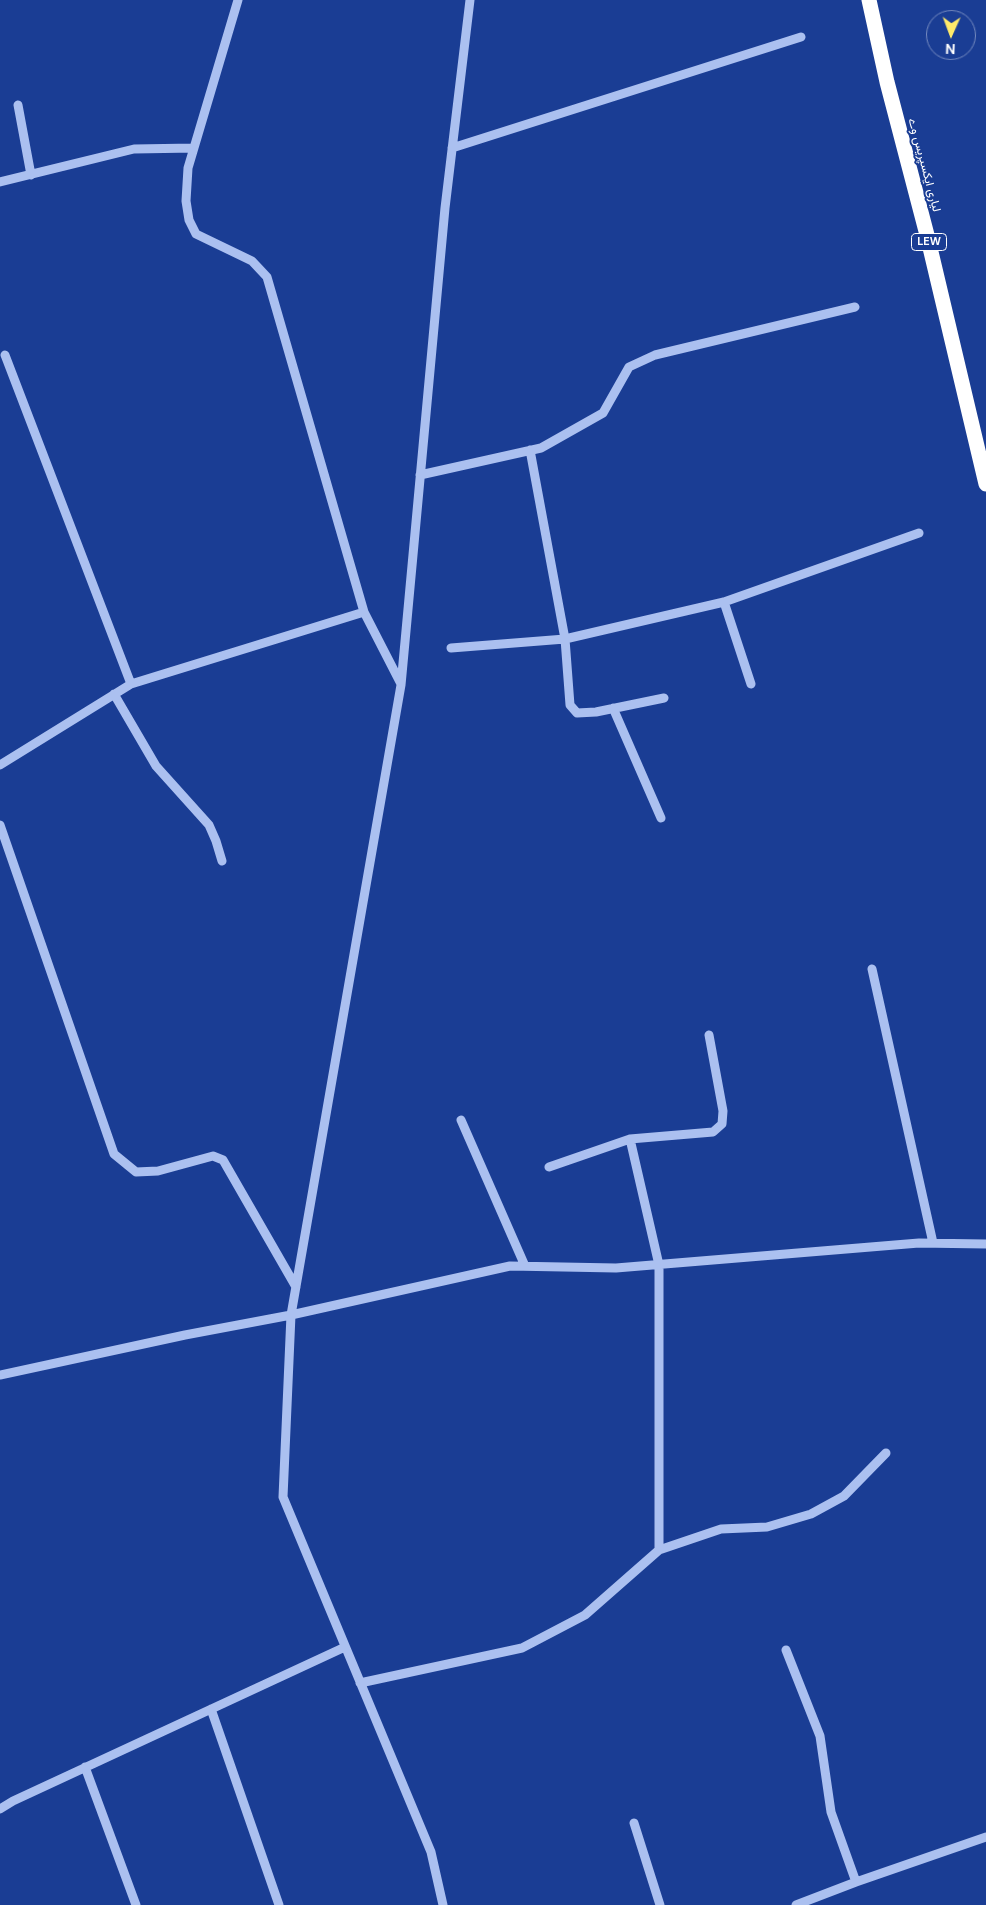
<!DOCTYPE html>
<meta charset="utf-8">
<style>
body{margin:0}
#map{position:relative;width:986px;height:1905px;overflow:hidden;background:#1a3d94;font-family:"DM Sans",sans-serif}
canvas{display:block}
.north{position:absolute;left:926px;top:10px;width:50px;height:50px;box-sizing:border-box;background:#1a3d94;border:1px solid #768bbf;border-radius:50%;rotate:182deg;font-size:14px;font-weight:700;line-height:20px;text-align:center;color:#fff}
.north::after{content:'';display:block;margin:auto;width:18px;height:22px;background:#ffea6a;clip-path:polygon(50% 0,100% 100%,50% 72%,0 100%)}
</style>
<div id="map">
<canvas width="986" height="1905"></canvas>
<div class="north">N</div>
</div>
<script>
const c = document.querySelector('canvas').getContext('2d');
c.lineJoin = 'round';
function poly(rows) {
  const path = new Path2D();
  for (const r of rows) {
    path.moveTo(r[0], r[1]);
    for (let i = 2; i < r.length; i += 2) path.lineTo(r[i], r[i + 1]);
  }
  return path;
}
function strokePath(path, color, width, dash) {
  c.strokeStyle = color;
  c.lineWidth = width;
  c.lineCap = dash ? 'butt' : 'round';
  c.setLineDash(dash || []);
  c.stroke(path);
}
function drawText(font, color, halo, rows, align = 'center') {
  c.font = font + ' "DM Sans",Vazirmatn,sans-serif';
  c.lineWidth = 4;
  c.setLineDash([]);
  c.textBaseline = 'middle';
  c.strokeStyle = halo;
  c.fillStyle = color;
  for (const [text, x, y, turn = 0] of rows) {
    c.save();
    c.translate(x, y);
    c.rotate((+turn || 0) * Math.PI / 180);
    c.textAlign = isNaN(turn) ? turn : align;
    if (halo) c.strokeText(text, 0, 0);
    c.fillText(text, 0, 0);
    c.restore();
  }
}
const minor = poly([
 [238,0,188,168,186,201,189,220,196,234,252,261,267,277,364,612,401,684],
 [18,105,31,175],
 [452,148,801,37],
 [0,182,134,149,194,148],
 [5,355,131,684],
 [530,450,565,639,570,705,577,713,596,712,664,698],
 [420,475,541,448,603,413,629,367,655,355,855,307],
 [724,602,751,684],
 [451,648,565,639,724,602,919,533],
 [114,694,156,766,209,825,216,841,222,861],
 [613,708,661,818],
 [0,765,131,684,364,612],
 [0,825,114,1154,136,1172,158,1171,213,1156,223,1160,296,1287],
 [872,969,933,1243],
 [461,1120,525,1266],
 [630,1139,659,1265,659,1550],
 [549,1167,630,1139,713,1132,722,1124,723,1111,709,1035],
 [0,1375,185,1335,291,1315,510,1266,616,1268,919,1243,986,1244],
 [786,1650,820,1736,831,1812,856,1882],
 [360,1683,522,1648,585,1615,659,1550,721,1529,767,1527,811,1514,844,1496,886,1453],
 [211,1709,279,1905],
 [85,1767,136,1905],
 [0,1809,13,1801,345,1647],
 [634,1823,660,1905],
 [443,1905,431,1852,283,1497,291,1315,401,685,445,208,470,0],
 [796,1905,856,1882,986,1837]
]);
const highway = poly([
 [869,0,887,82,927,235,986,484]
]);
const shields = [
 [929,242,35]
];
const shieldNames = [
 ["LEW",929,242]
];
const streetNames = [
 ["لیاری ایکسپریس وے",924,165,75]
];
strokePath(minor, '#abc0f0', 9);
strokePath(highway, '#fff', 15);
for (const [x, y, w] of shields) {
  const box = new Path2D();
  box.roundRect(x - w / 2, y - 8.5, w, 17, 4);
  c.fillStyle = '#1a3d94';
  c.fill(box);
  strokePath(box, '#fff', 1);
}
drawText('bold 11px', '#fff', null, shieldNames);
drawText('12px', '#fff', '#1a3d94', streetNames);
</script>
